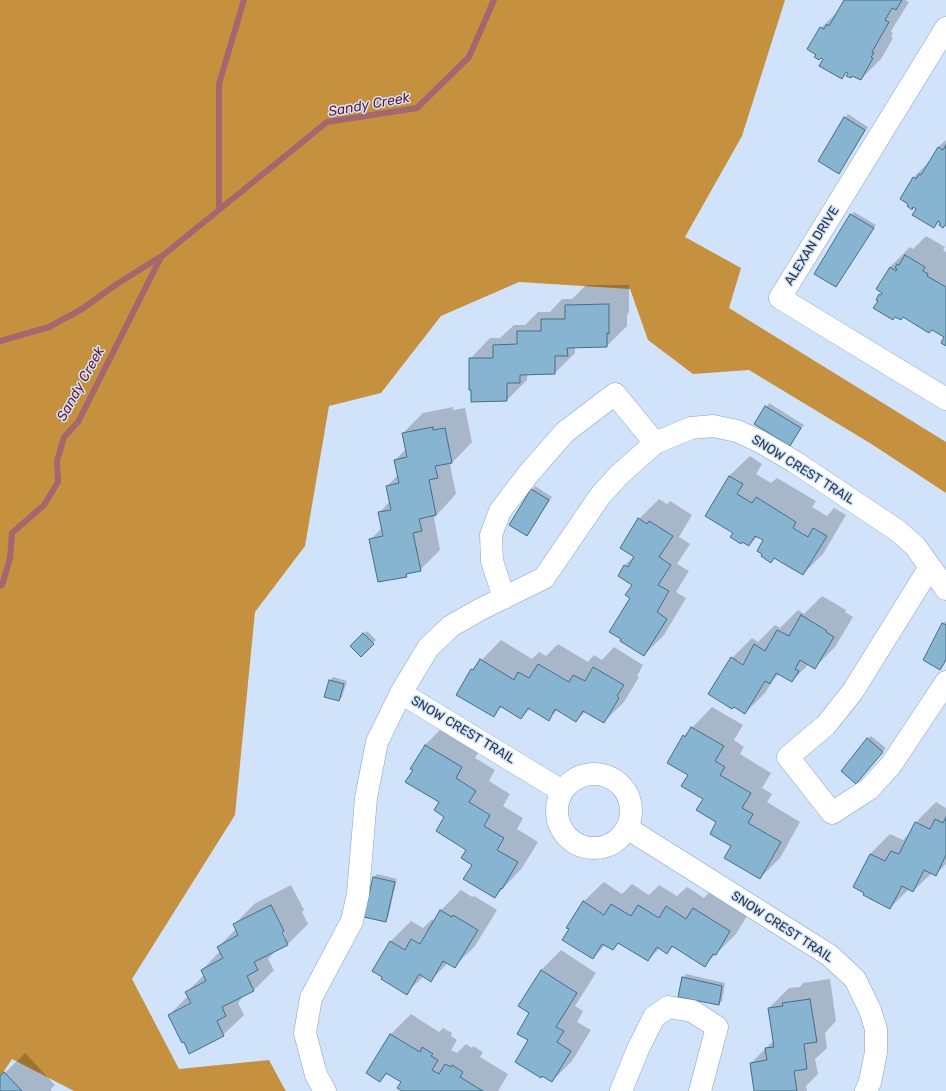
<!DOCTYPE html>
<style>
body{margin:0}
canvas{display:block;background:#d1e3fb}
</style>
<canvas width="946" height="1091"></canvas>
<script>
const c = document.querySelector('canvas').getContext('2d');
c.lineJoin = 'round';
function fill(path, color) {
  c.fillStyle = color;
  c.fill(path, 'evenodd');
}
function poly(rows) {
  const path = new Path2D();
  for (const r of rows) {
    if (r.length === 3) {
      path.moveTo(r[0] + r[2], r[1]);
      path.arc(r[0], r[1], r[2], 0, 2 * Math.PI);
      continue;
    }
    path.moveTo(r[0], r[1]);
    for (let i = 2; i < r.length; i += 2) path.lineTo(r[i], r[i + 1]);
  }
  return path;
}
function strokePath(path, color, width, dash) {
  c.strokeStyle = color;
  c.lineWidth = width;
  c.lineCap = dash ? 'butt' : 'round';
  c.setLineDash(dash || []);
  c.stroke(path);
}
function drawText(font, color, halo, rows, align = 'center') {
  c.font = font + ' Rubik,sans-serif';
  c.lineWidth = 3;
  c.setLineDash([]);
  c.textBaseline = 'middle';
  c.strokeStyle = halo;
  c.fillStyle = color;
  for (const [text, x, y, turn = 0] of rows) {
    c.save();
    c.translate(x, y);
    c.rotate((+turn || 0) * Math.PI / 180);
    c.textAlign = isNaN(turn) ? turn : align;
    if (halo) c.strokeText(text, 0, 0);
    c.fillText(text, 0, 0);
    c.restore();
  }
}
const forest = poly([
 [0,0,785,0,742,136,685,237,741,268,729,308,946,442,946,493,873,445,749,370,693,374,648,340,630,289,519,282,441,316,381,393,329,406,305,546,255,612,235,815,132,979,179,1069,269,1060,284,1088,286,1091,74,1091,12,1059,0,1077]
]);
const shadow = poly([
 [845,0,905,0,909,2,891,31,893,33,891,37,893,38,881,59,861,79,847,72,841,77,825,59,821,28,840,9],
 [848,114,868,127,842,169,819,161,845,118],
 [946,140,946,224,940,221,934,226,917,208,914,206,912,208,910,203,901,198,914,177,932,159,938,147],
 [854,212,876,225,836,286,851,215],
 [926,236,945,247,943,250,946,252,946,345,945,337,932,329,903,316,896,316,893,319,877,300,882,292,890,267,910,247,913,249],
 [586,285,629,285,629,312,627,315,627,326,607,346,575,347,575,353,555,373,528,373,527,375,527,380,507,400,470,359,490,338,500,338,514,325,525,325,538,312,550,312,562,299,572,299],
 [769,403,804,425,790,444,756,424],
 [453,407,453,410,465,408,472,442,450,465,456,494,434,518,440,550,420,570,409,573,406,576,370,540,382,528,379,513,390,501,387,486,398,475,395,460,406,449,403,433,423,413],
 [750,456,762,464,756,474,771,483,777,478,816,501,812,507,827,516,834,508,846,515,823,554,803,574,775,557,771,561,764,540,758,536,749,545,734,533,706,516,729,476],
 [535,486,552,497,530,531,510,524],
 [659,499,667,504,670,501,692,515,679,537,690,544,677,564,689,571,676,592,686,598,664,635,644,655,631,598,633,584,625,565,634,556,639,519],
 [822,596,846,610,845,612,853,617,835,647,815,667,809,664,792,681,779,674,773,680,765,693,745,713,732,658,752,638,758,642,775,625,780,628,798,610,804,614],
 [946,621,946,661,940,668,924,660,943,624],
 [367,631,376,640,361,655,352,646],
 [501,640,532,659,539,652,546,656,558,644,588,662,594,655,602,660,614,647,643,665,637,676,639,677,624,702,604,722,586,711,576,721,558,710,548,719,530,709,521,718,502,707,493,715,472,670],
 [333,677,347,681,342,697,339,700,325,696,330,680],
 [712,707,743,725,734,740,744,747,740,754,771,773,762,788,772,794,767,802,800,822,780,858,760,878,732,846,690,774,684,736],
 [445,725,482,747,475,758,495,770,489,781,510,794,503,806,523,818,517,829,538,842,522,868,495,897,474,864,468,849,445,816,440,801,414,770,425,745],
 [871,736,886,748,859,779,868,739],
 [936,802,946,808,946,864,935,875,932,873,913,891,909,889,890,908,854,887,870,854,890,834,903,840,911,832,916,822],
 [377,874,397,879,388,918,385,921,374,877],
 [604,882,622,894,632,884,649,895,659,885,677,896,687,887,704,898,713,888,750,911,736,934,705,965,674,946,667,952,660,948,648,960,619,942,613,949,606,944,593,958,583,902],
 [291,885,304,910,302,912,308,924,288,944,277,949,268,959,274,970,254,990,245,994,238,1003,244,1015,223,1035,184,1041,169,1015,188,996,187,992,204,975,202,970,220,951,218,947,236,929,234,925,254,904],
 [281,927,286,938,284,938,279,928],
 [461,890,472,897,474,896,497,910,475,946,455,966,449,962,431,980,424,976,406,993,373,971,391,941,411,921,423,928,432,919,435,921,441,910],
 [561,950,596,973,575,1006,583,1011,577,1022,591,1030,572,1061,552,1081,529,1040,530,1013,541,970],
 [686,974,725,983,722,1001,718,1004,683,978],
 [830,979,836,1021,825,1033,827,1048,815,1059,818,1074,806,1086,807,1091,755,1091,751,1063,774,1040,769,1008,789,988,800,987,803,983],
 [411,1014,439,1032,443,1028,452,1033,451,1036,457,1040,451,1050,457,1053,466,1044,472,1048,473,1046,483,1052,480,1057,508,1074,498,1091,404,1091,402,1082,388,1073,380,1081,368,1073,391,1034],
 [25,1053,55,1085,51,1089,51,1091,0,1091,0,1078]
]);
const stream = poly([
 [219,209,219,84,244,0],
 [0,341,49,327,82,309,117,284,160,257],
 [0,586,2,585,10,558,12,533,44,505,58,482,57,461,64,437,78,422,161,257,327,122,417,108,469,57,494,0]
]);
const building = poly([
 [844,0,902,0,896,10,892,8,885,20,889,22,872,52,874,53,871,57,873,58,861,80,852,76,851,78,846,76,848,73,846,72,842,79,819,66,823,59,821,58,819,60,814,57,816,55,807,49,820,27,824,29,827,24,829,26,844,0],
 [844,117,865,130,839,174,818,161,844,117],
 [946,145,946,225,945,225,943,228,939,225,940,222,938,221,934,228,912,215,916,209,913,207,912,210,907,206,908,204,900,199,913,177,916,179,919,174,921,175,938,147,943,150,946,145],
 [850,214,874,228,836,287,814,274,850,214],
 [905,255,925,267,923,271,928,274,927,276,946,287,946,346,941,343,944,337,932,330,929,333,903,317,901,320,895,317,893,320,873,308,878,301,876,300,879,294,881,295,882,293,876,289,890,267,896,271,897,269,895,268,897,264,899,265,905,255],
 [609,304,609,334,607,333,607,347,567,348,568,356,555,356,555,374,520,375,520,383,507,383,507,401,471,402,471,390,469,390,469,358,493,358,493,345,517,344,517,331,541,331,541,319,565,319,565,305,609,304],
 [765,406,801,428,790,446,754,424,765,406],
 [433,427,433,430,445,428,452,463,435,466,438,478,429,480,436,515,419,519,422,531,413,533,421,571,406,574,407,577,378,582,369,539,383,536,378,512,391,510,386,486,399,483,394,460,407,457,402,433,433,427],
 [729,476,743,484,737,494,752,503,756,497,796,522,793,528,808,537,813,528,827,536,803,575,774,558,771,563,761,556,762,554,757,551,763,540,755,536,749,546,742,542,741,544,730,537,733,533,705,516,729,476],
 [531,489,549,500,527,536,509,525,531,489],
 [638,518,647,524,649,521,673,536,659,557,671,565,658,585,669,591,657,612,667,619,644,656,620,641,621,639,609,632,630,598,625,595,632,585,618,576,624,565,628,567,634,557,620,548,638,518],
 [801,615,827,631,826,632,834,637,815,669,800,660,795,669,799,671,792,682,776,673,770,684,765,681,745,714,734,707,732,709,708,694,731,657,743,665,754,644,765,651,777,630,789,636,801,615],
 [942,623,946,625,946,660,940,670,923,660,942,623],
 [363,633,374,644,361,657,350,646,363,633],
 [480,659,514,680,518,672,529,678,538,664,569,682,573,675,585,681,593,667,624,685,617,696,619,698,604,723,583,711,576,722,555,709,549,721,528,708,521,719,500,706,494,717,456,695,471,669,473,670,480,659],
 [329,680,344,684,339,701,324,697,329,680],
 [691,727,724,746,715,761,725,767,720,775,751,793,742,808,753,814,748,823,781,842,760,879,724,858,731,846,710,834,716,822,696,810,703,799,681,786,688,775,667,763,683,735,685,737,691,727],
 [867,738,883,752,856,784,841,771,867,738],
 [425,745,462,767,456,778,476,791,469,802,490,815,484,826,504,838,497,850,518,862,502,889,501,888,495,898,463,879,472,865,461,858,466,850,436,831,444,817,434,810,439,802,405,782,413,770,410,769,425,745],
 [946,817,946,855,936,876,924,870,913,892,902,886,890,909,863,895,864,893,853,887,870,854,885,861,891,851,899,854,915,822,930,829,935,819,943,823,946,817],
 [373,877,395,882,386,922,364,917,373,877],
 [583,901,604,915,611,904,631,916,638,905,659,918,666,906,686,919,693,908,730,931,716,955,713,954,705,967,672,946,667,954,657,947,648,961,618,943,613,950,602,944,593,959,562,940,569,929,566,928,583,901],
 [271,905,284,931,282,932,288,945,254,962,258,970,247,976,254,991,222,1007,226,1016,217,1021,224,1036,189,1054,184,1042,182,1043,168,1015,191,1003,185,992,206,981,201,970,223,958,217,947,238,935,233,924,271,905],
 [440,910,452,917,453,915,478,930,455,968,443,961,431,982,419,974,407,995,381,979,382,977,372,971,390,941,405,950,411,939,420,944,440,910],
 [541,970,577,993,556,1027,564,1031,557,1042,571,1051,552,1082,542,1076,541,1078,515,1062,528,1040,517,1034,529,1013,518,1006,541,970],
 [682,977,722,986,719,1005,678,997,682,977],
 [810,999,817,1042,804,1044,807,1069,794,1071,797,1091,754,1091,750,1063,767,1060,765,1048,774,1047,768,1008,783,1006,782,1003,810,999],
 [390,1034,420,1052,422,1047,433,1054,431,1056,438,1060,432,1070,439,1074,445,1064,451,1067,452,1065,463,1072,460,1077,483,1091,402,1091,397,1088,401,1082,386,1073,380,1082,366,1073,390,1034],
 [4,1072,22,1091,0,1091,0,1076,4,1072]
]);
const minor = poly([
 [946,28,780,298,946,399],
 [930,567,853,691,826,725,788,757,832,813,869,789,891,765,946,682],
 [504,598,492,561,491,535,500,511,529,473,565,432,615,394,655,443],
 [594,811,37],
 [562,791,401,693,428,648,451,626,481,609,544,578,600,496,619,475,655,443,691,428,713,426,737,431,759,441,795,462,898,531,915,546,946,589],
 [627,828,829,955,855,979,870,1010,876,1029,876,1052,870,1082,866,1091],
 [325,1091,316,1075,305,1033,311,998,352,921,358,894,366,798,377,742,401,693],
 [621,1091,638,1049,654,1017,668,1007,692,1011,717,1027,700,1091]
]);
const streetNames = [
 ["ALEXAN DRIVE",812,246,-58],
 ["SNOW CREST TRAIL",803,470,32],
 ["SNOW CREST TRAIL",463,730,31],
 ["SNOW CREST TRAIL",782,927,33]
];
const waterNames = [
 ["Sandy Creek",369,105,-10],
 ["Sandy Creek",81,384,-61]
];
fill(forest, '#c6913e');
fill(shadow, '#0003');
strokePath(stream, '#a4666f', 6);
fill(building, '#87b4d0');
strokePath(building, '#436e88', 1);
strokePath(minor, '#86a1c6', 23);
strokePath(minor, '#fff', 22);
drawText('13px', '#2b3746', '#d1e3fb', streetNames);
drawText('italic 14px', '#6e1928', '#d1e3fb', waterNames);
</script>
